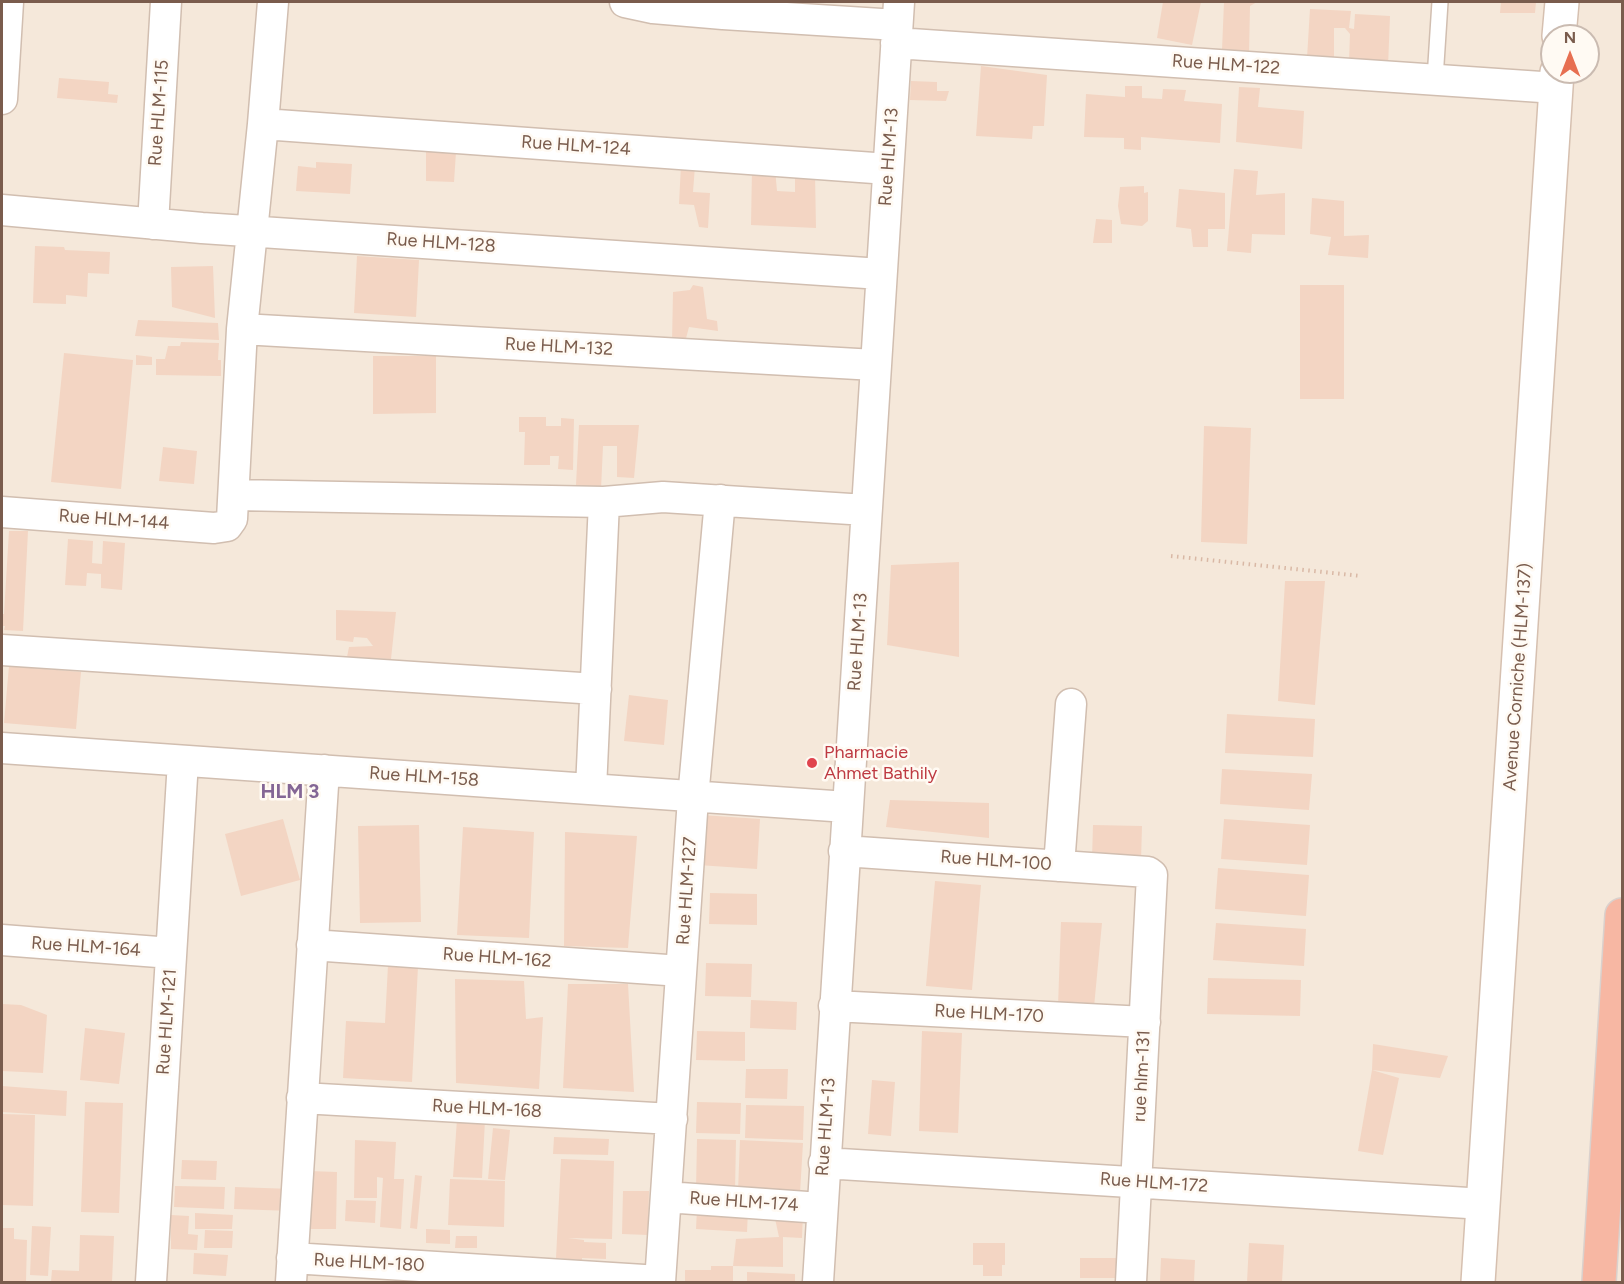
<!DOCTYPE html>
<style>
body{margin:0}
#map{position:relative;width:1624px;height:1284px;overflow:hidden;background:#fdf6ec;font-family:Figtree,sans-serif}
canvas{display:block}
.frame{position:absolute;inset:0;border:3px solid #7a5c4d;pointer-events:none}
.north{position:absolute;left:1540px;top:24px;width:60px;height:60px;box-sizing:border-box;background:#fffaf3;border:2px solid #cabbb1;border-radius:50%;rotate:0deg;font-size:16px;font-weight:700;line-height:24px;text-align:center;color:#7a5c4d}
.north::after{content:'';display:block;margin:auto;width:21px;height:27px;background:#e76f51;clip-path:polygon(50% 0,100% 100%,50% 72%,0 100%)}
</style>
<div id="map">
<canvas width="1624" height="1284"></canvas>
<div class="frame"></div>
<div class="north">N</div>
</div>
<script>
const c = document.querySelector('canvas').getContext('2d');
c.lineJoin = 'round';
function fill(path, color) {
  c.fillStyle = color;
  c.fill(path, 'evenodd');
}
function poly(rows) {
  const path = new Path2D();
  for (const r of rows) {
    path.moveTo(r[0], r[1]);
    for (let i = 2; i < r.length; i += 2) path.lineTo(r[i], r[i + 1]);
  }
  return path;
}
function strokePath(path, color, width, dash) {
  c.strokeStyle = color;
  c.lineWidth = width;
  c.lineCap = dash ? 'butt' : 'round';
  c.setLineDash(dash || []);
  c.stroke(path);
}
function drawText(font, color, halo, rows, align = 'center') {
  c.font = font + ' Figtree,sans-serif';
  c.lineWidth = 5;
  c.setLineDash([]);
  c.textBaseline = 'middle';
  c.strokeStyle = halo;
  c.fillStyle = color;
  for (const [text, x, y, turn = 0] of rows) {
    c.save();
    c.translate(x, y);
    c.rotate((+turn || 0) * Math.PI / 180);
    c.textAlign = isNaN(turn) ? turn : align;
    if (halo) c.strokeText(text, 0, 0);
    c.fillText(text, 0, 0);
    c.restore();
  }
}
const residential = poly([
 [2,2,1622,2,1622,1282,2,1282],
 [1552,36,1588,36,1588,72,1552,72]
]);
const building = poly([
 [1163,2,1201,2,1192,45,1157,38],
 [1224,2,1257,2,1250,6,1249,54,1222,50],
 [1501,2,1536,2,1535,13,1500,13],
 [1310,9,1351,11,1349,28,1354,29,1355,14,1390,16,1388,67,1349,62,1350,34,1345,28,1334,28,1334,57,1307,58],
 [981,66,1047,75,1044,126,1033,126,1032,139,976,136],
 [59,78,109,82,108,94,118,95,117,103,57,98],
 [911,81,937,82,937,91,949,91,946,101,910,100],
 [1125,86,1142,86,1142,98,1162,99,1163,89,1186,90,1184,101,1222,104,1220,143,1141,137,1141,150,1124,149,1124,138,1084,137,1086,94,1125,97],
 [1239,87,1260,88,1258,107,1304,111,1302,149,1236,142],
 [426,150,456,152,454,182,426,181],
 [316,162,352,164,350,194,296,191,298,166,316,168],
 [681,165,695,166,693,192,710,193,708,228,699,227,694,205,679,204],
 [752,169,775,169,777,191,795,192,795,173,815,174,816,228,751,225],
 [1234,169,1258,171,1256,195,1285,193,1285,235,1252,234,1251,253,1227,251],
 [1144,186,1144,193,1148,192,1148,221,1142,226,1121,224,1118,206,1120,187],
 [1179,189,1225,193,1225,229,1208,229,1208,247,1193,247,1191,229,1176,227],
 [1312,198,1344,201,1344,236,1369,235,1368,258,1328,255,1331,237,1310,234],
 [1096,219,1112,220,1112,243,1093,243],
 [35,246,64,247,65,250,110,252,109,274,88,273,87,297,66,295,66,304,33,303],
 [357,256,419,260,416,317,354,313],
 [213,266,215,318,172,307,171,267],
 [693,285,703,287,707,319,717,321,718,331,689,327,684,346,672,343,673,292,690,290],
 [1300,285,1344,285,1344,399,1300,399],
 [138,320,218,323,219,340,135,336],
 [181,342,219,343,218,360,221,360,221,376,156,375,156,359,165,359,168,346,180,346],
 [64,353,133,360,121,489,51,482],
 [136,355,152,357,152,365,136,365],
 [373,356,436,356,436,413,373,414],
 [519,417,546,417,546,426,561,426,561,418,574,419,573,470,558,469,559,456,550,456,550,465,524,465,525,432,519,432],
 [579,425,639,425,634,478,617,477,617,446,603,446,601,489,576,485],
 [1204,426,1251,428,1247,544,1201,542],
 [163,447,197,451,194,484,159,481],
 [9,531,28,531,23,631,4,630,5,626,2,626,2,614,4,614],
 [68,539,93,541,92,563,102,564,103,541,125,543,122,590,101,588,101,574,87,573,86,586,65,585],
 [959,562,959,657,887,645,891,565],
 [1285,581,1325,581,1315,705,1278,701],
 [336,610,396,612,391,659,347,657,349,647,373,646,367,638,354,637,353,642,336,640],
 [9,666,81,672,76,729,4,723],
 [629,695,668,700,664,745,624,741],
 [1227,714,1315,719,1313,757,1225,753],
 [1222,769,1312,774,1309,810,1220,804],
 [890,800,989,803,989,838,886,827],
 [702,815,760,819,757,869,698,865],
 [283,819,300,880,241,896,225,834],
 [1224,819,1310,825,1307,865,1221,859],
 [419,825,421,922,360,923,358,826],
 [1093,825,1142,826,1141,861,1092,859],
 [463,827,534,832,529,938,457,935],
 [565,832,637,836,628,948,564,946],
 [1218,868,1309,875,1306,916,1215,909],
 [935,881,981,885,972,990,926,986],
 [710,893,757,894,757,925,709,924],
 [1061,922,1102,923,1094,1007,1058,1006],
 [1216,923,1306,929,1304,966,1213,960],
 [706,963,752,964,751,997,705,996],
 [388,965,418,967,412,1082,343,1078,346,1021,385,1023],
 [1208,978,1301,980,1300,1016,1207,1014],
 [455,979,524,981,526,1019,543,1017,539,1089,456,1083],
 [568,984,628,984,634,1092,563,1088],
 [751,1000,797,1002,796,1030,750,1028],
 [2,1004,21,1005,47,1015,43,1073,2,1071],
 [85,1028,125,1033,119,1084,80,1080],
 [697,1031,745,1032,745,1061,696,1060],
 [922,1031,962,1033,958,1133,919,1131],
 [1373,1044,1448,1056,1440,1078,1372,1070],
 [746,1069,788,1069,787,1099,745,1098],
 [1372,1070,1399,1078,1383,1155,1358,1151],
 [872,1080,895,1082,891,1136,868,1134],
 [2,1086,67,1091,66,1116,2,1112],
 [85,1102,123,1103,119,1213,81,1212],
 [697,1102,741,1103,740,1134,696,1133],
 [746,1105,804,1106,803,1140,745,1138],
 [2,1114,35,1115,33,1206,2,1205],
 [457,1119,485,1120,482,1178,453,1177],
 [493,1128,510,1130,505,1180,488,1179],
 [554,1137,609,1139,608,1155,553,1154],
 [697,1139,736,1140,735,1191,696,1190],
 [355,1140,396,1142,394,1179,404,1179,401,1229,380,1227,383,1178,377,1177,377,1198,354,1198],
 [740,1140,803,1143,800,1193,738,1191],
 [561,1159,614,1161,612,1239,568,1238,584,1240,584,1242,606,1243,606,1259,582,1258,582,1260,556,1258],
 [182,1160,217,1161,216,1180,181,1179],
 [309,1171,337,1172,336,1229,307,1229],
 [415,1175,422,1176,417,1229,410,1228],
 [450,1179,505,1181,504,1227,448,1225],
 [175,1186,225,1187,224,1209,174,1207],
 [235,1187,293,1189,292,1211,234,1209],
 [623,1191,649,1191,648,1235,622,1234],
 [346,1200,376,1201,375,1223,345,1221],
 [697,1209,748,1211,747,1232,696,1229],
 [195,1213,233,1215,232,1229,195,1229],
 [803,1213,802,1238,783,1237,783,1267,733,1266,736,1239,779,1237,774,1214],
 [171,1215,189,1216,188,1234,198,1235,197,1250,171,1249],
 [32,1226,51,1227,48,1276,30,1275],
 [2,1228,14,1228,14,1239,27,1240,26,1282,2,1282],
 [426,1229,450,1230,450,1244,426,1243],
 [205,1230,233,1231,232,1248,204,1248],
 [80,1235,114,1236,112,1282,51,1282,52,1270,79,1271],
 [456,1236,477,1236,477,1248,455,1248],
 [973,1243,1005,1243,1005,1265,1002,1265,1002,1276,983,1276,983,1265,973,1265],
 [1249,1243,1284,1245,1282,1282,1247,1282],
 [194,1253,228,1255,226,1276,193,1274],
 [1080,1258,1123,1258,1123,1278,1080,1278],
 [1161,1258,1195,1260,1194,1282,1160,1282],
 [711,1266,733,1266,733,1282,685,1282,685,1270,711,1270],
 [747,1272,795,1274,795,1282,747,1282]
]);
const path = poly([
 [1171,556,1361,576]
]);
const lane = poly([
 [1435,79,1440,2]
]);
const street = poly([
 [625,2,653,8,723,14,897,25],
 [896,43,1556,88],
 [2,99,8,2],
 [263,124,888,169],
 [2,210,202,228,881,274],
 [153,224,166,2],
 [242,329,875,365],
 [235,495,604,502,663,497,866,510],
 [2,512,214,528,227,526,232,519,242,329,263,124,273,2],
 [2,650,596,689],
 [2,748,847,807],
 [591,789,604,502],
 [844,851,1148,872,1152,875,1131,1282],
 [1059,866,1071,704],
 [2,940,171,953],
 [312,945,681,971],
 [834,1006,1145,1022],
 [302,1098,672,1119],
 [824,1163,1484,1204],
 [666,1197,821,1208],
 [292,1258,660,1281],
 [151,1282,183,761],
 [291,1282,324,770],
 [660,1282,693,798,720,500],
 [818,1282,899,2]
]);
const secondary = poly([
 [1559,36,1562,2],
 [1478,1282,1557,72]
]);
const highway = poly([
 [1599,1282,1622,915]
]);
const markers = [
 [812,763,6,"#e0444e"]
];
const streetNames = [
 ["Rue HLM-122",1226,65,4],
 ["Rue HLM-115",159,113,-86],
 ["Rue HLM-124",576,146,4],
 ["Rue HLM-13",889,157,-86],
 ["Rue HLM-128",441,243,4],
 ["Rue HLM-132",559,347,3],
 ["Rue HLM-144",114,520,4],
 ["Rue HLM-13",858,642,-86],
 ["Avenue Corniche (HLM-137)",1518,677,-86],
 ["Rue HLM-158",424,777,4],
 ["Rue HLM-100",996,861,4],
 ["Rue HLM-127",687,891,-86],
 ["Rue HLM-164",86,947,4],
 ["Rue HLM-162",497,958,4],
 ["Rue HLM-170",989,1014,3],
 ["Rue HLM-121",167,1022,-86],
 ["rue hlm-131",1142,1076,-87],
 ["Rue HLM-168",487,1109,3],
 ["Rue HLM-13",826,1127,-86],
 ["Rue HLM-172",1154,1183,4],
 ["Rue HLM-174",744,1202,4],
 ["Rue HLM-180",369,1263,3]
];
const healthNames = [
 ["Pharmacie",824,753],
 ["Ahmet Bathily",824,774]
];
const neighbourhoodNames = [
 ["HLM 3",290,792]
];
fill(residential, '#f5e8da');
fill(building, '#f3d5c3');
strokePath(lane, '#d1beb0', 18);
strokePath(street, '#d1beb0', 33);
strokePath(secondary, '#d6c0b0', 36);
strokePath(highway, '#dad1cd', 36);
strokePath(path, '#d9b8a5', 4, [1.5, 4.5]);
strokePath(lane, '#fff', 15);
strokePath(street, '#fff', 30);
strokePath(secondary, '#fff', 33);
strokePath(highway, '#f7b7a3', 33);
for (const [x, y, r, color] of markers) {
  const dot = new Path2D();
  dot.arc(x, y, r, 0, 2 * Math.PI);
  c.fillStyle = color;
  c.fill(dot);
  strokePath(dot, '#fffaf3', 2);
}
drawText('18px', '#7a5c4d', '#fffaf3', streetNames);
drawText('18px', '#be3a42', '#fffaf3', healthNames, 'left');
drawText('bold 20px', '#846695', '#fffaf3', neighbourhoodNames);
</script>
